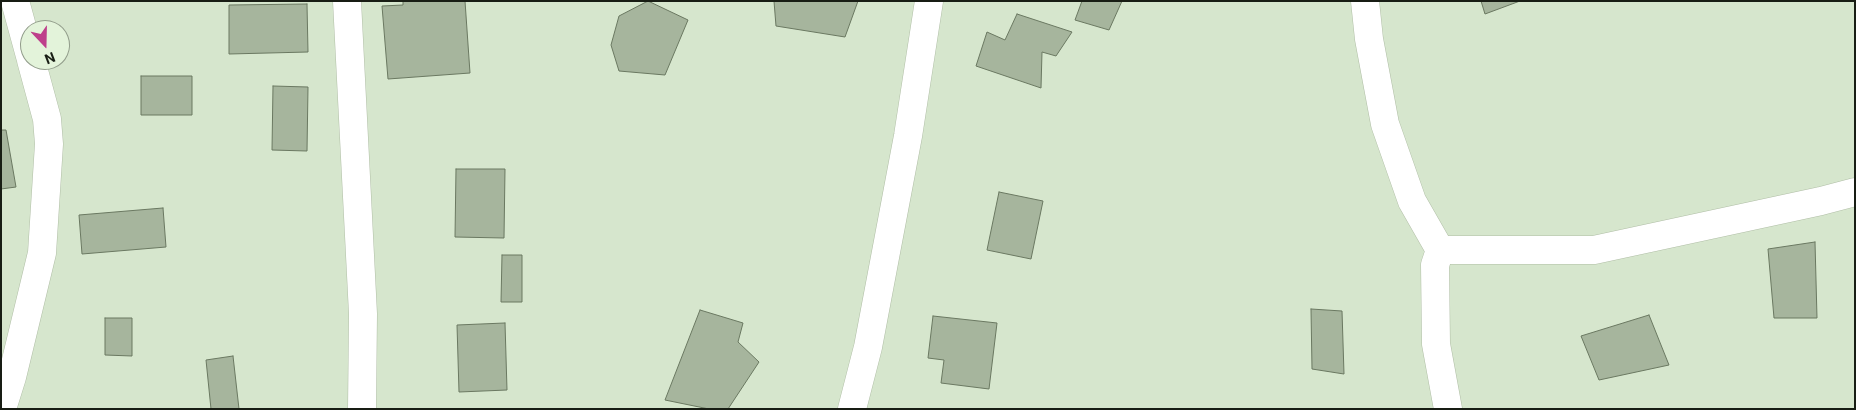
<!DOCTYPE html>
<style>
body{margin:0}
#map{position:relative;width:1856px;height:410px;overflow:hidden;background:#d6e6cd;font-family:Roboto,sans-serif}
canvas{display:block}
.frame{position:absolute;inset:0;border:2px solid #181d14;pointer-events:none}
.north{position:absolute;left:20px;top:20px;width:50px;height:50px;box-sizing:border-box;background:#e3f3da;border:1px solid #929d8b;border-radius:50%;rotate:159deg;font-size:14px;font-weight:700;line-height:20px;text-align:center;color:#181d14}
.north::after{content:'';display:block;margin:auto;width:18px;height:22px;background:#be3f8b;clip-path:polygon(50% 0,100% 100%,50% 72%,0 100%)}
</style>
<div id="map">
<canvas width="1856" height="410"></canvas>
<div class="frame"></div>
<div class="north">N</div>
</div>
<script>
const c = document.querySelector('canvas').getContext('2d');
c.lineJoin = 'round';
function fill(path, color) {
  c.fillStyle = color;
  c.fill(path, 'evenodd');
}
function poly(rows) {
  const path = new Path2D();
  for (const r of rows) {
    path.moveTo(r[0], r[1]);
    for (let i = 2; i < r.length; i += 2) path.lineTo(r[i], r[i + 1]);
  }
  return path;
}
function strokePath(path, color, width, dash) {
  c.strokeStyle = color;
  c.lineWidth = width;
  c.lineCap = dash ? 'butt' : 'round';
  c.setLineDash(dash || []);
  c.stroke(path);
}
const building = poly([
 [403,1,465,1,470,73,388,79,382,6,403,5,403,1],
 [648,1,688,20,665,75,619,71,611,45,619,16,648,1],
 [774,1,858,1,845,37,776,26,774,1],
 [1082,1,1122,1,1109,30,1075,20,1082,1],
 [1481,1,1520,1,1485,14,1481,1],
 [307,4,308,52,229,54,229,5,307,4],
 [1017,14,1072,32,1056,56,1042,52,1041,88,976,66,987,32,1005,40,1017,14],
 [141,76,192,76,192,115,141,115,141,76],
 [273,86,308,87,307,151,272,150,273,86],
 [1,130,6,130,16,187,1,189,1,130],
 [456,169,505,169,504,238,455,237,456,169],
 [999,192,1043,201,1031,259,987,250,999,192],
 [163,208,166,247,82,254,79,215,163,208],
 [1815,242,1817,318,1774,318,1768,249,1815,242],
 [502,255,522,255,522,302,501,302,502,255],
 [1311,309,1342,311,1344,374,1312,369,1311,309],
 [700,310,743,323,738,342,759,362,728,409,709,409,665,400,700,310],
 [1649,315,1669,365,1599,380,1581,336,1649,315],
 [933,316,997,323,989,389,941,383,944,360,928,358,933,316],
 [105,318,132,318,132,356,105,355,105,318],
 [505,323,507,390,459,392,457,325,505,323],
 [233,356,239,409,211,409,206,360,233,356]
]);
const minor = poly([
 [15,1,30,56],
 [347,1,363,314,362,409],
 [1365,1,1369,39,1385,124,1412,201,1440,250,1435,265,1436,344,1448,409],
 [1440,250,1594,250,1821,201,1855,192],
 [2,409,12,377,42,253,49,144,47,119,31,60],
 [852,409,868,347,908,136,929,1]
]);
fill(building, '#a6b59d');
strokePath(building, '#6a7861', 1);
strokePath(minor, '#b0bea6', 29);
strokePath(minor, '#fff', 28);
</script>
